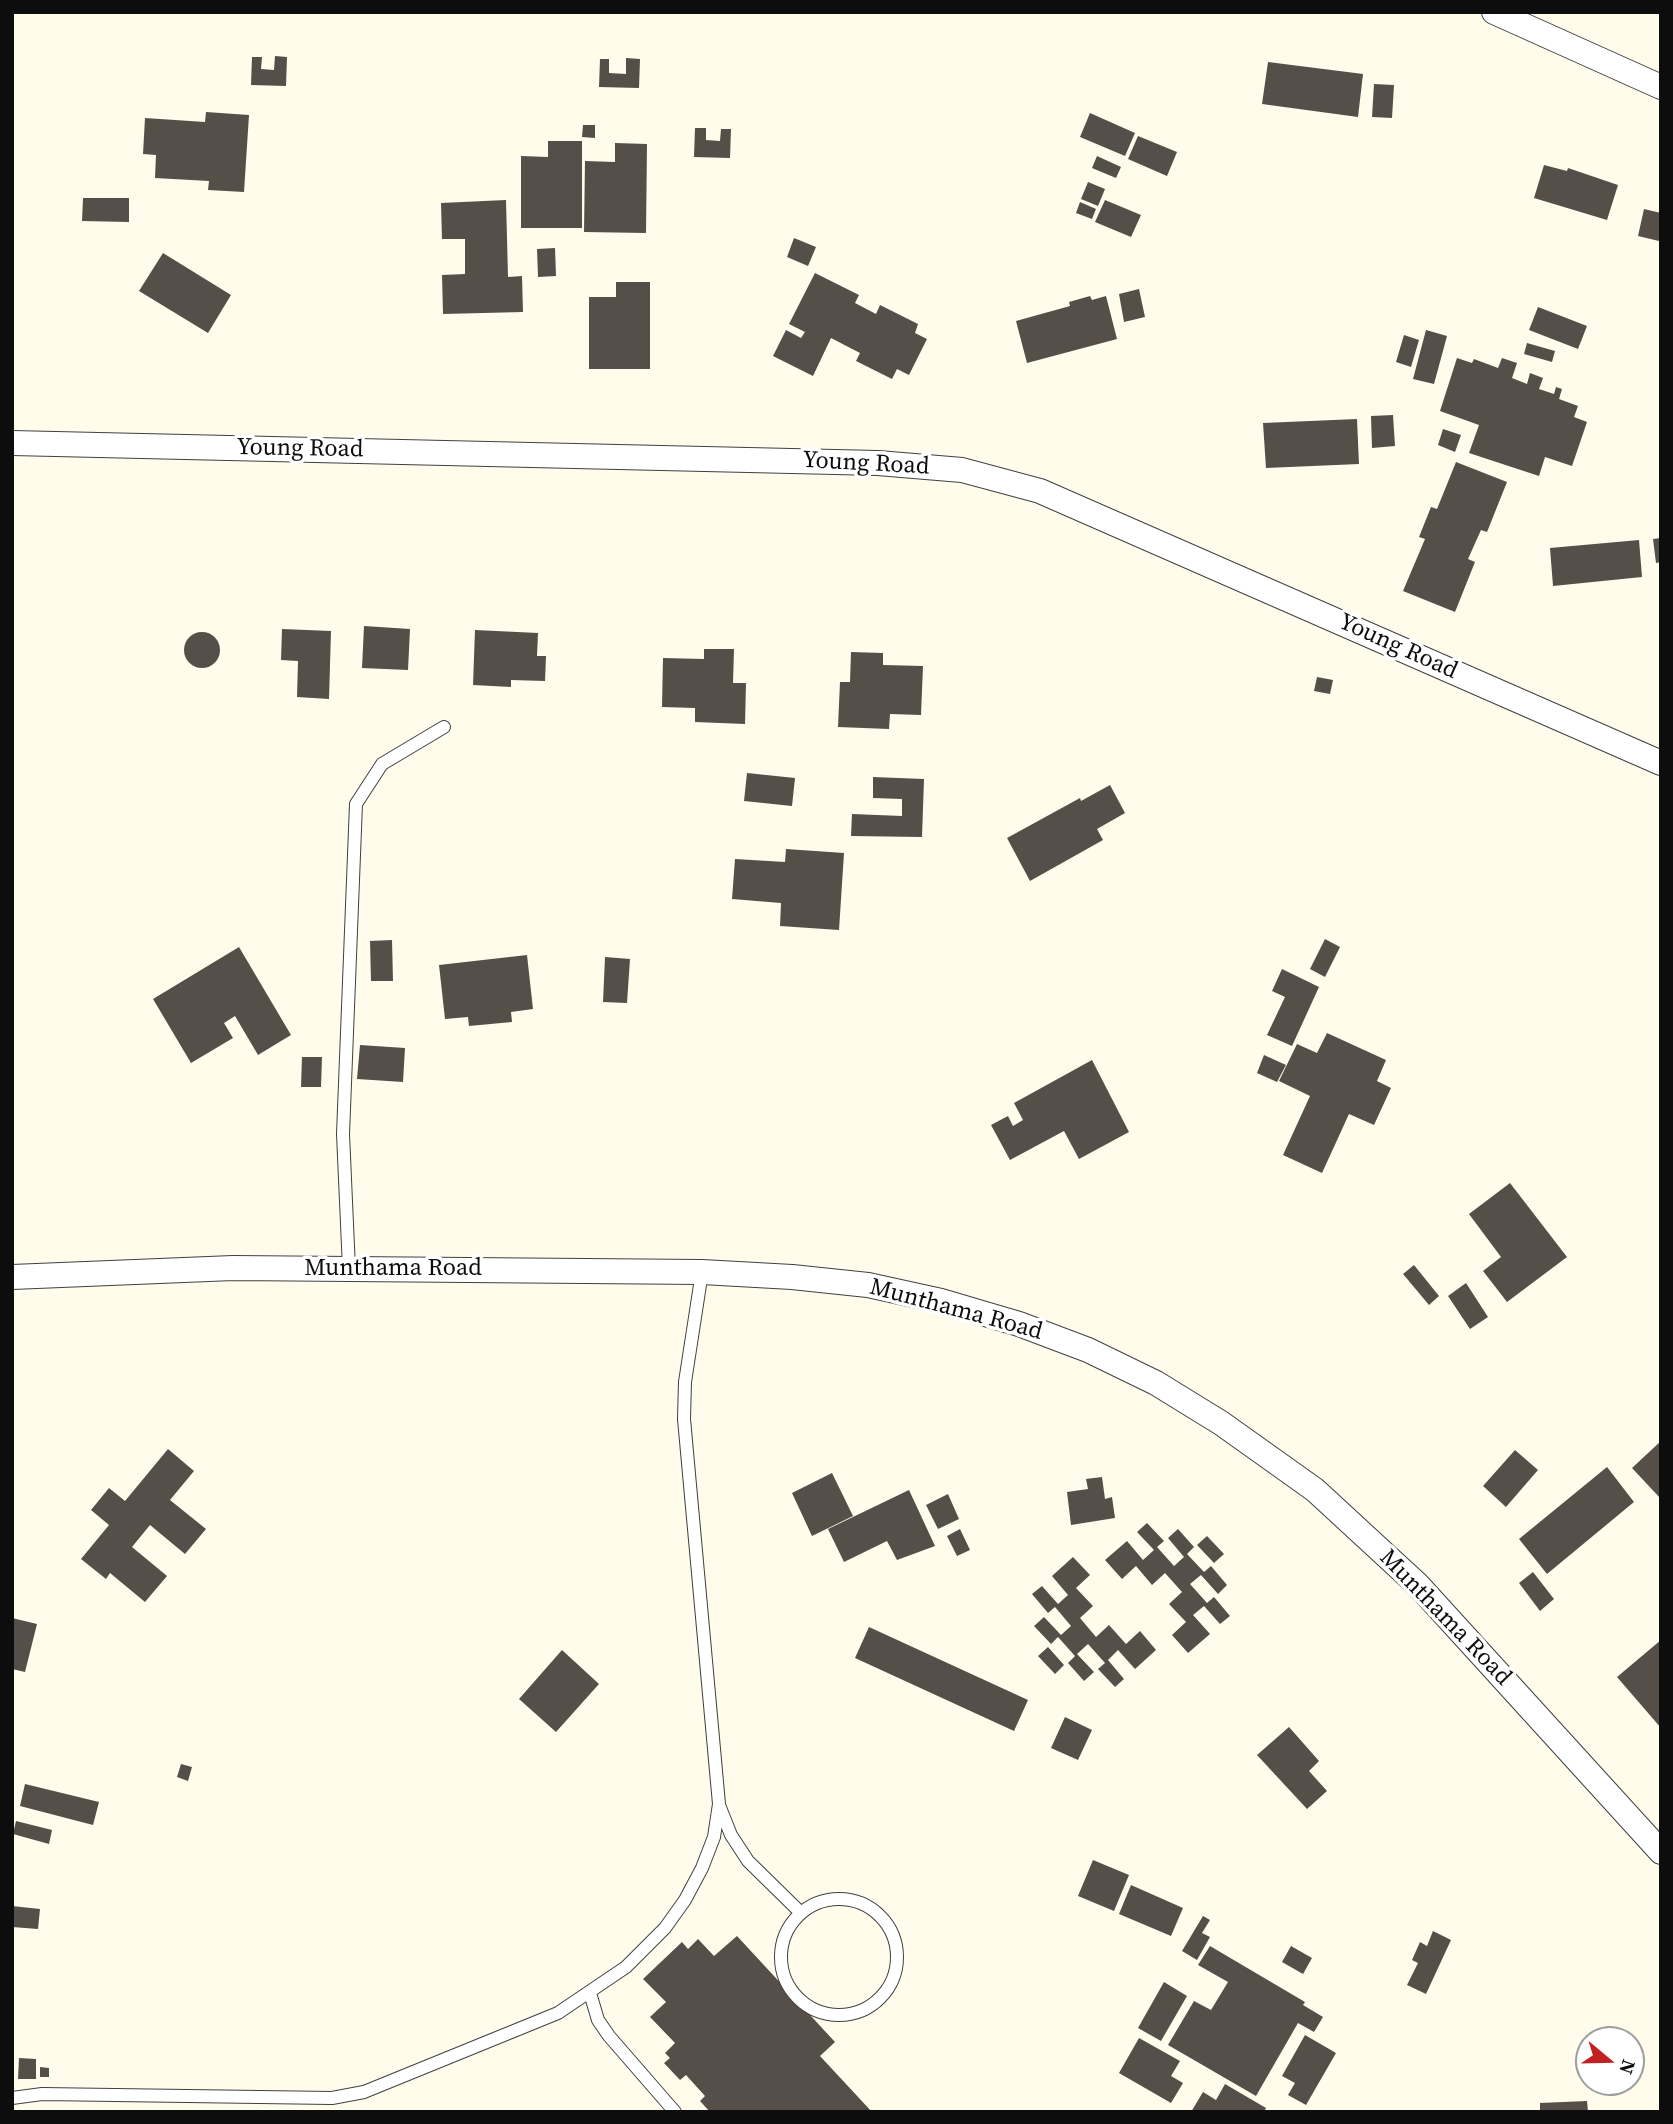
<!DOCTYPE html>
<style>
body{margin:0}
#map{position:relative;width:1673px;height:2124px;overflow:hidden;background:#fffcec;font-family:"Source Serif 4",serif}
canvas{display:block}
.frame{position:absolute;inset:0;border:14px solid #0d0d0d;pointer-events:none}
.north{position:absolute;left:1575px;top:2026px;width:70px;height:70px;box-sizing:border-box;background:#fff;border:2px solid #9e9e9e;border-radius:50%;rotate:109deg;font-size:19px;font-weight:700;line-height:28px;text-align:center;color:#0d0d0d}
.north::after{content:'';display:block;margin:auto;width:24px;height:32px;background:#c12120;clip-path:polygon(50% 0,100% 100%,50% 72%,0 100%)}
</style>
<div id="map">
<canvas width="1673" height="2124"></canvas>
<div class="frame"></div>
<div class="north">N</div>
</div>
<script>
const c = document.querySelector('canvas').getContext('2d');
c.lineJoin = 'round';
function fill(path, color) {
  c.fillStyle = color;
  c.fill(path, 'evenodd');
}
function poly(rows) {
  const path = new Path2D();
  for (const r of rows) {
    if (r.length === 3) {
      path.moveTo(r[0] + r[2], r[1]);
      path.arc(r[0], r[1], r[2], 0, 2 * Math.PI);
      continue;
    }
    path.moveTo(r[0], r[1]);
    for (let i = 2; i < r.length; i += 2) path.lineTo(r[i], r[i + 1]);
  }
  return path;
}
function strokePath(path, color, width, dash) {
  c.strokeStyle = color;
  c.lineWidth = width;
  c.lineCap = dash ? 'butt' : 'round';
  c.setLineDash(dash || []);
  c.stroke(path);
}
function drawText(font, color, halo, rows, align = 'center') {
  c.font = font + ' "Source Serif 4",serif';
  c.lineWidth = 7;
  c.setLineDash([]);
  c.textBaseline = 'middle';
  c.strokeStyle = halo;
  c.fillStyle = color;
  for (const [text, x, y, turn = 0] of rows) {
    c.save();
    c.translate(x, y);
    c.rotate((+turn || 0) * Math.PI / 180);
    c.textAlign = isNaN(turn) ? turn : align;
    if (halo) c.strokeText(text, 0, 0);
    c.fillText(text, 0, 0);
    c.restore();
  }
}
const building = poly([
 [275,56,287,57,286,86,251,85,252,57,262,57,261,69,274,70],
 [626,58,640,59,639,88,599,87,600,59,609,59,609,73,626,74],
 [1268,62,1363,74,1358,117,1262,104],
 [1374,84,1394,85,1392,118,1372,117],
 [206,112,249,115,244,192,208,190,209,181,155,178,156,155,143,154,145,118,205,122],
 [1090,113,1135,133,1125,156,1080,137],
 [583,125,595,125,595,138,582,137],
 [695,128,706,128,706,140,720,141,721,129,731,129,730,158,694,157],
 [1138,136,1177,152,1167,176,1128,159],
 [548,141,582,141,582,228,521,228,521,156,548,157],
 [615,143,647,144,646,233,584,232,585,161,615,162],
 [1097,156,1121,167,1116,178,1092,168],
 [1544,165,1567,171,1568,168,1618,185,1607,220,1534,198],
 [1088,182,1105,189,1098,206,1081,199],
 [83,198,129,198,129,222,82,221],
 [506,200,508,277,522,276,523,312,443,314,442,275,465,274,465,239,442,239,441,203],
 [1105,200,1141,215,1131,237,1095,222],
 [1080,202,1096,209,1092,219,1076,213],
 [1644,209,1661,213,1659,241,1638,236],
 [794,238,816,247,808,266,787,257],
 [555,248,556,276,538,277,537,249],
 [163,253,231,295,208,333,139,291],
 [815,273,859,295,855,303,876,314,880,305,918,324,915,333,927,339,909,375,897,369,892,379,856,361,860,353,831,338,813,376,773,356,786,330,801,338,805,332,789,324],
 [616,282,650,282,650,369,589,369,589,297,616,297],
 [1139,289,1145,317,1124,322,1119,294],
 [1090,296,1092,300,1106,296,1117,339,1027,363,1016,321,1070,306,1069,302],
 [1538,307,1587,326,1578,349,1529,330],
 [1426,330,1447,336,1434,384,1413,379],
 [1404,335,1419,340,1411,367,1396,362],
 [1527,343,1555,351,1552,362,1524,354],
 [1457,358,1472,363,1474,359,1498,368,1502,358,1517,363,1512,378,1527,384,1530,373,1543,378,1539,389,1554,394,1556,387,1562,389,1559,399,1578,406,1574,417,1587,422,1572,466,1545,457,1539,476,1469,453,1479,425,1440,411],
 [1393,415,1395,446,1372,448,1371,416],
 [1357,419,1359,464,1266,468,1263,423],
 [1443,429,1461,435,1455,452,1438,445],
 [1456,462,1507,482,1487,532,1481,530,1468,559,1475,562,1455,612,1403,591,1425,539,1419,537,1431,507,1437,509],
 [1661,538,1661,562,1656,563,1653,539],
 [1639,540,1642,577,1553,586,1550,548],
 [364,626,410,629,408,670,362,668],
 [282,629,331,631,329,699,297,697,298,661,281,660],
 [475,630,538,633,537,656,546,656,545,681,511,680,511,687,473,685],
 [202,650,18],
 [704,649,734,649,733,683,746,683,745,724,695,722,695,708,662,707,663,658,704,659],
 [851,652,883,653,883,665,923,666,921,715,890,714,889,729,838,727,840,682,850,682],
 [1317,677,1333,680,1330,694,1314,691],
 [747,773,795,778,792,806,744,801],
 [873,777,924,779,922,837,851,836,852,814,902,816,902,799,873,798],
 [1110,785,1125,813,1097,829,1103,840,1030,881,1007,838,1080,798,1081,801],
 [786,849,844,853,839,930,780,926,781,903,732,899,735,859,785,862],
 [1325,939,1340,947,1325,977,1310,969],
 [392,940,393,981,371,981,370,941],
 [239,947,291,1035,258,1055,235,1016,224,1023,233,1038,191,1063,153,999],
 [527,955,533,1009,511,1012,512,1022,469,1026,468,1017,445,1019,439,965],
 [605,957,630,959,627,1003,603,1002],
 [1282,969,1319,987,1292,1046,1267,1035,1285,997,1272,991],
 [1327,1033,1386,1060,1377,1081,1391,1088,1374,1125,1349,1114,1322,1173,1283,1155,1310,1096,1279,1081,1297,1044,1317,1053],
 [360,1045,405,1048,403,1082,357,1079],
 [1264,1055,1286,1065,1277,1082,1257,1073],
 [302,1057,322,1057,321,1087,301,1087],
 [1092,1060,1129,1132,1079,1159,1064,1131,1010,1160,991,1125,1008,1116,1013,1126,1023,1120,1014,1103],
 [1510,1183,1567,1257,1507,1302,1483,1271,1501,1257,1469,1214],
 [1414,1265,1439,1296,1429,1305,1403,1274],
 [1466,1283,1488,1317,1470,1329,1448,1296],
 [1661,1441,1661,1499,1632,1468],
 [168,1449,194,1471,170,1500,206,1529,185,1554,150,1525,132,1547,167,1576,145,1602,110,1573,106,1579,81,1559,109,1525,91,1510,109,1488,125,1501],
 [1515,1450,1538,1470,1506,1507,1483,1486],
 [1607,1467,1634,1502,1547,1574,1519,1539],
 [832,1473,853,1516,812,1536,792,1493],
 [1102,1477,1105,1499,1112,1497,1115,1518,1071,1525,1067,1492,1088,1489,1086,1479],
 [909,1490,935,1546,897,1560,887,1541,844,1562,828,1529],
 [948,1494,959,1519,938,1529,926,1505],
 [1147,1523,1164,1541,1157,1547,1174,1566,1184,1557,1168,1538,1178,1529,1194,1547,1187,1554,1204,1572,1211,1566,1227,1585,1218,1594,1201,1575,1190,1584,1207,1603,1214,1597,1230,1616,1220,1624,1204,1606,1193,1615,1210,1634,1188,1653,1172,1635,1186,1622,1169,1604,1182,1592,1165,1573,1152,1585,1136,1566,1122,1579,1105,1560,1127,1541,1143,1560,1154,1550,1137,1532],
 [960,1529,970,1550,957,1556,947,1536],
 [1207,1536,1224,1554,1214,1563,1197,1545],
 [1073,1557,1090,1575,1076,1588,1093,1606,1080,1618,1096,1637,1109,1625,1126,1644,1140,1631,1156,1650,1135,1669,1118,1650,1108,1660,1124,1679,1115,1687,1098,1669,1105,1663,1088,1644,1077,1654,1094,1672,1084,1681,1068,1663,1075,1656,1058,1637,1051,1644,1034,1626,1044,1617,1061,1635,1071,1626,1055,1607,1048,1613,1032,1594,1042,1586,1058,1604,1068,1595,1052,1576],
 [1533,1572,1554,1599,1540,1611,1519,1583],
 [12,1618,37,1624,25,1672,12,1669],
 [869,1627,1028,1700,1014,1731,855,1658],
 [1661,1640,1661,1728,1617,1677],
 [1048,1647,1064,1665,1055,1674,1038,1656],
 [562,1650,599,1684,556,1732,519,1699],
 [1065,1717,1092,1730,1078,1760,1051,1748],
 [1289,1727,1319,1761,1309,1771,1327,1791,1307,1809,1257,1755],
 [181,1764,192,1767,188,1781,177,1777],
 [25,1784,99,1802,93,1825,20,1806],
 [16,1821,52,1830,49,1844,13,1834],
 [1093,1860,1129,1875,1114,1911,1078,1896],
 [1131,1885,1183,1908,1171,1936,1119,1914],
 [12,1906,40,1909,38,1929,12,1927],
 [1203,1916,1210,1920,1202,1933,1210,1937,1197,1960,1182,1951],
 [1433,1931,1451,1940,1426,1994,1407,1985,1418,1963,1412,1960,1420,1942,1427,1946],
 [737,1936,835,2042,820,2056,872,2112,710,2112,700,2101,705,2096,686,2075,680,2080,664,2063,670,2058,665,2053,675,2043,650,2017,666,2002,643,1979,682,1942,688,1949,698,1939,714,1956],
 [1210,1946,1305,2002,1303,2005,1323,2017,1314,2032,1298,2023,1256,2096,1168,2045,1194,2001,1211,2010,1228,1982,1198,1965],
 [1291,1946,1312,1958,1303,1974,1282,1962],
 [1164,1982,1187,1996,1161,2041,1138,2028],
 [1305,2035,1336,2053,1306,2105,1288,2095,1295,2083,1282,2076],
 [1139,2038,1180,2061,1171,2076,1183,2083,1171,2103,1119,2073],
 [19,2058,36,2059,36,2079,18,2079],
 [40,2067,49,2068,49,2077,40,2077],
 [1225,2084,1266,2108,1264,2112,1191,2112,1203,2092,1216,2100],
 [1587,2101,1588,2112,1540,2112,1540,2103]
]);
const lane = poly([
 [349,1269,343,1134,356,804,382,764,444,727],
 [719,1805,731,1835,748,1861,801,1913],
 [839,1957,58],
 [590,1993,598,2020,609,2036,675,2112],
 [12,2098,42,2094,332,2098,364,2092,558,2013,626,1967,665,1928,685,1900,702,1868,714,1837,719,1804,684,1419,685,1382,702,1272]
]);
const street = poly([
 [1494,12,1661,87],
 [12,443,878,463,962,470,1040,491,1661,763],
 [12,1277,233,1268,702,1272,792,1277,868,1285,941,1301,1019,1324,1088,1350,1156,1383,1221,1423,1315,1490,1418,1585,1661,1852]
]);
const streetNames = [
 ["Young Road",300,449,1],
 ["Young Road",866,464,3],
 ["Young Road",1398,647,24],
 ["Munthama Road",393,1269],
 ["Munthama Road",956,1310,15],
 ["Munthama Road",1445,1618,46]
];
fill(building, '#564e49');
strokePath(lane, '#404040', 14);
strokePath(street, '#404040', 26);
strokePath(lane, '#fff', 12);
strokePath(street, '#fff', 24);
drawText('24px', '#0d0d0d', '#fff', streetNames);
</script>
